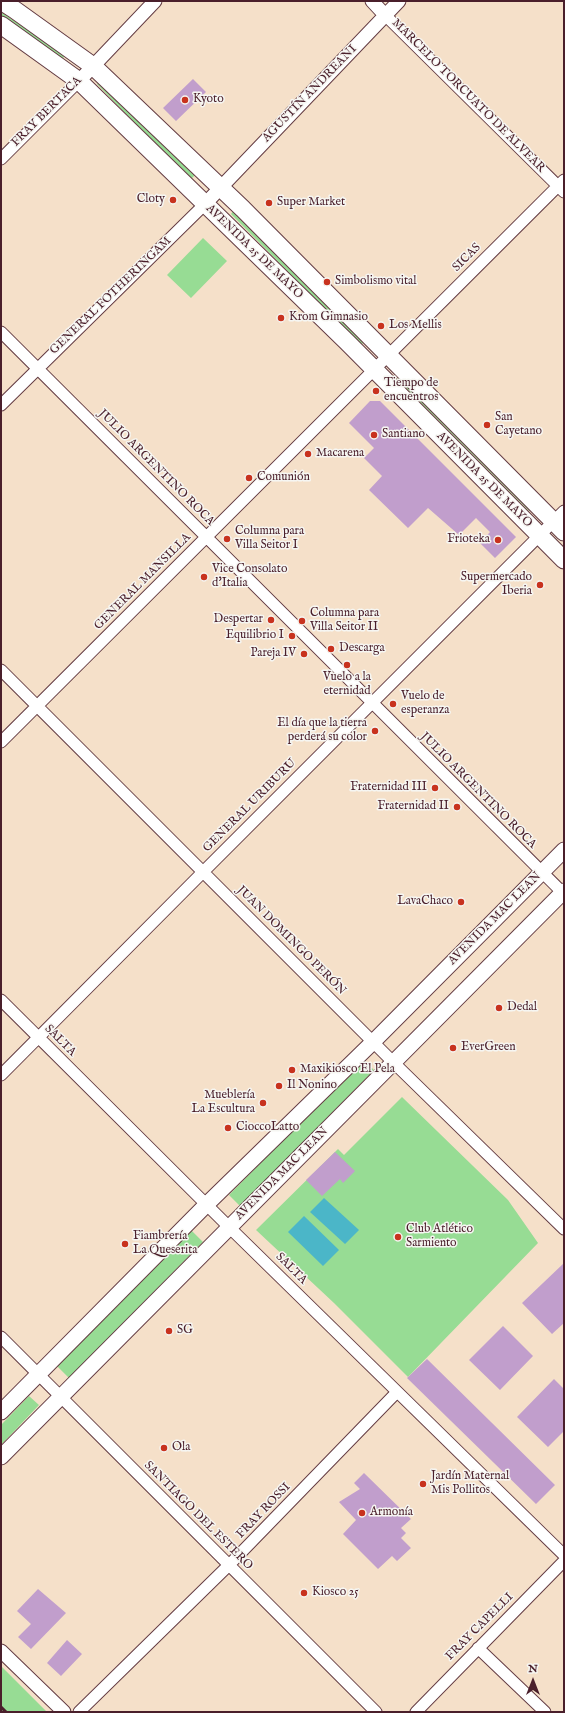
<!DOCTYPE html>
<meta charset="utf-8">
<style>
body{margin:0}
#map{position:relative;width:565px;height:1713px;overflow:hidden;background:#f5e0c9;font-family:"IM FELL English",serif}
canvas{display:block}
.frame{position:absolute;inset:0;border:2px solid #4a1f2b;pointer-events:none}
.north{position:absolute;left:513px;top:1661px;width:40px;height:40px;-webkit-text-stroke:3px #f6f6f2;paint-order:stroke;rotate:0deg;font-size:11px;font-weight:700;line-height:16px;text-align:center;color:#4a1f2b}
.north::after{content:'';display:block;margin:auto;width:14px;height:18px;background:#4a1f2b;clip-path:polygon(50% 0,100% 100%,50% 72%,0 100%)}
</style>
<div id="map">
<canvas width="565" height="1713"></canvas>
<div class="frame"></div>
<div class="north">N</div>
</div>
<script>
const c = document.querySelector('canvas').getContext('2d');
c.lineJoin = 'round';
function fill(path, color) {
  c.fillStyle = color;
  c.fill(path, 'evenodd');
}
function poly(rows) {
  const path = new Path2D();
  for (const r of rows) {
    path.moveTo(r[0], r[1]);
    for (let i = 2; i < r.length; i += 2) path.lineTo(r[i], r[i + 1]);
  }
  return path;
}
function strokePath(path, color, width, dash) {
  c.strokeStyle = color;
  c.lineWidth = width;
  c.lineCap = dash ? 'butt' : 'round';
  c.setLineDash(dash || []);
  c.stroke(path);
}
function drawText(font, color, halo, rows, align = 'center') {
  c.font = font + ' "IM FELL English",serif';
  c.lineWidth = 3;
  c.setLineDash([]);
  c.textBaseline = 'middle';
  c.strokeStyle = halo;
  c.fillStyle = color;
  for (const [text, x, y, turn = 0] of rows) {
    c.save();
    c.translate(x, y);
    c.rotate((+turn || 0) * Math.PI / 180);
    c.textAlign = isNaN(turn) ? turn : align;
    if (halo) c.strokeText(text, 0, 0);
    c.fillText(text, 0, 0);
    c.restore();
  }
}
const green = poly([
 [1,12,65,55,62,60,1,20],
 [101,79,195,175,190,180,97,84],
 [234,210,364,342,361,345,231,214],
 [203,238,227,261,191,298,167,275],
 [400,376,532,508,529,511,397,379],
 [363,1059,375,1071,241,1207,229,1195],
 [402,1097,508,1200,538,1243,408,1377,334,1303,256,1230,338,1149,344,1155],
 [191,1230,203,1242,69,1378,57,1366],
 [29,1396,39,1405,1,1445,1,1425],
 [1,1666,47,1712,1,1712]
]);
const water = poly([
 [324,1198,359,1230,345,1244,310,1212],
 [304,1216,339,1250,323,1266,288,1232]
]);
const building = poly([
 [193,79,206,92,176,121,163,108],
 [370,401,380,401,516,537,495,558,480,543,490,532,476,518,459,535,428,508,408,528,369,490,382,476,364,458,374,448,349,423],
 [335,1152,355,1171,343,1183,340,1179,322,1196,306,1180],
 [564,1263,564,1323,552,1334,522,1303],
 [503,1326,533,1356,500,1390,469,1360],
 [427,1359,555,1485,536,1504,407,1378],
 [554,1379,564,1389,564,1431,548,1447,517,1417],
 [364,1473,411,1519,401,1528,406,1533,401,1538,411,1548,397,1561,392,1556,378,1569,343,1534,356,1520,339,1502,360,1489,354,1483],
 [38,1589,66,1613,31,1649,18,1637,31,1624,17,1611],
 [67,1640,82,1654,61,1676,47,1663]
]);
const minor = poly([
 [385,15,564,192],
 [1,159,79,81],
 [1,332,564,894],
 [1,405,205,204],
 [1,670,394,1063,564,1229],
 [1,742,564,180],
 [1,1000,229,1227,564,1555],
 [1,1075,203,872,564,511],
 [1,1337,376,1712],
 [478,1648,545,1712],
 [79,1712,229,1565,397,1392],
 [416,1712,564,1561]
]);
const tertiary = poly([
 [372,1,385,15],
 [79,81,155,1],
 [205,204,399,1],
 [1,1651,64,1712]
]);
const secondary = poly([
 [1,1412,207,1204,373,1042,564,850],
 [1,1457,564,891]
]);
const primary = poly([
 [1,1,15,10,93,66,243,209,564,532],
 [1,25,79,81,347,342,564,560]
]);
const rail = poly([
 [1,1707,6,1712]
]);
const markers = [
 [185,100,4,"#c8321e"],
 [173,200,4,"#c8321e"],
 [269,203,4,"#c8321e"],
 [327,282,4,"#c8321e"],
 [281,318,4,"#c8321e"],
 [381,326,4,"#c8321e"],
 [376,391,4,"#c8321e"],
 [487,425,4,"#c8321e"],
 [374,435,4,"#c8321e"],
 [308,454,4,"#c8321e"],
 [249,478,4,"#c8321e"],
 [227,539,4,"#c8321e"],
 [498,540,4,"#c8321e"],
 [204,577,4,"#c8321e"],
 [540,585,4,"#c8321e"],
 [271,620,4,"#c8321e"],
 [302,621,4,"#c8321e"],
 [292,636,4,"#c8321e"],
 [331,649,4,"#c8321e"],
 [304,654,4,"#c8321e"],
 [347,665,4,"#c8321e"],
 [393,704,4,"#c8321e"],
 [375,731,4,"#c8321e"],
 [435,788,4,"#c8321e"],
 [457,807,4,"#c8321e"],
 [461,902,4,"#c8321e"],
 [499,1008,4,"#c8321e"],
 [453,1048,4,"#c8321e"],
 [292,1070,4,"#c8321e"],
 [279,1086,4,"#c8321e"],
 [263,1103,4,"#c8321e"],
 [228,1128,4,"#c8321e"],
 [398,1237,4,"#c8321e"],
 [125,1244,4,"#c8321e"],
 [169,1331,4,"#c8321e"],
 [164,1448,4,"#c8321e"],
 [423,1484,4,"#c8321e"],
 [362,1513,4,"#c8321e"],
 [304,1593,4,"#c8321e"]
];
const streetNames = [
 ["AGUSTÍN ANDREANI",310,94,-46],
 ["MARCELO TORCUATO DE ALVEAR",468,96,45],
 ["FRAY BERTACA",47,112,-45],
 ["AVENIDA 25 DE MAYO",254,252,44],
 ["SICAS",467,258,-45],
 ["GENERAL FOTHERINGAM",111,296,-44],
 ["JULIO ARGENTINO ROCA",156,468,45],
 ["AVENIDA 25 DE MAYO",484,480,45],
 ["GENERAL MANSILLA",143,582,-45],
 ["JULIO ARGENTINO ROCA",478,791,45],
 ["GENERAL URIBURU",250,806,-45],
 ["AVENIDA MAC LEAN",495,919,-45],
 ["JUAN DOMINGO PERÓN",291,941,45],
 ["SALTA",60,1041,45],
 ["AVENIDA MAC LEAN",282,1174,-45],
 ["SALTA",291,1269,45],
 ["FRAY ROSSI",264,1511,-46],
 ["SANTIAGO DEL ESTERO",198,1516,45],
 ["FRAY CAPELLI",480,1627,-45]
];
const poiNames = [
 ["Kyoto",193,100],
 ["Cloty",165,200,"right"],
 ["Super Market",277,203],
 ["Simbolismo vital",335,282],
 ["Krom Gimnasio",289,318],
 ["Los Mellis",389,326],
 ["Tiempo de",384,384],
 ["encuentros",384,398],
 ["San",495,418],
 ["Cayetano",495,432],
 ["Santiano",382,435],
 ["Macarena",316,454],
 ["Comunión",257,478],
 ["Columna para",235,532],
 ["Villa Seitor I",235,546],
 ["Frioteka",490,540,"right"],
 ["Vice Consolato",212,570],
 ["d'Italia",212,584],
 ["Supermercado",532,578,"right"],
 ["Iberia",532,592,"right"],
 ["Columna para",310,614],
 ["Villa Seitor II",310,628],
 ["Despertar",263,620,"right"],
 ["Equilibrio I",284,636,"right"],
 ["Descarga",339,649],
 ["Pareja IV",296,654,"right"],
 ["Vuelo a la",347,678,"center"],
 ["eternidad",347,692,"center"],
 ["Vuelo de",401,697],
 ["esperanza",401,711],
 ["El día que la tierra",367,724,"right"],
 ["perderá su color",367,738,"right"],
 ["Fraternidad III",427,788,"right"],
 ["Fraternidad II",449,807,"right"],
 ["LavaChaco",453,902,"right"],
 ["Dedal",507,1008],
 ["EverGreen",461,1048],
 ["Maxikiosco El Pela",300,1070],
 ["Il Nonino",287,1086],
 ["Mueblería",255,1096,"right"],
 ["La Escultura",255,1110,"right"],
 ["CioccoLatto",236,1128],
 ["Club Atlético",406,1230],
 ["Sarmiento",406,1244],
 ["Fiambrería",133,1237],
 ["La Queserita",133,1251],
 ["SG",177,1331],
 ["Ola",172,1448],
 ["Jardín Maternal",431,1477],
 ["Mis Pollitos",431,1491],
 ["Armonía",370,1513],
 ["Kiosco 25",312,1593]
];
fill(green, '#97dc94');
fill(water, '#4bb6c8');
fill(building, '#c19ecc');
strokePath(minor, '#643c43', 13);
strokePath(tertiary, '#643c43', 15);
strokePath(secondary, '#643c43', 17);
strokePath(primary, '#643c43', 19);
strokePath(minor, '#fff', 11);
strokePath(tertiary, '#fff', 13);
strokePath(secondary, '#fff', 15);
strokePath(primary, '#fff', 17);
strokePath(rail, '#4a1f2b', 3);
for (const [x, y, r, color] of markers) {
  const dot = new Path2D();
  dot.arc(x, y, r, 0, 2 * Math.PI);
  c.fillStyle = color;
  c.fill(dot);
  strokePath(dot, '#f6f6f2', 1.5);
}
drawText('12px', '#4a1f2b', '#f6f6f2', streetNames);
drawText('12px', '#4a1f2b', '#f6f6f2', poiNames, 'left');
</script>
